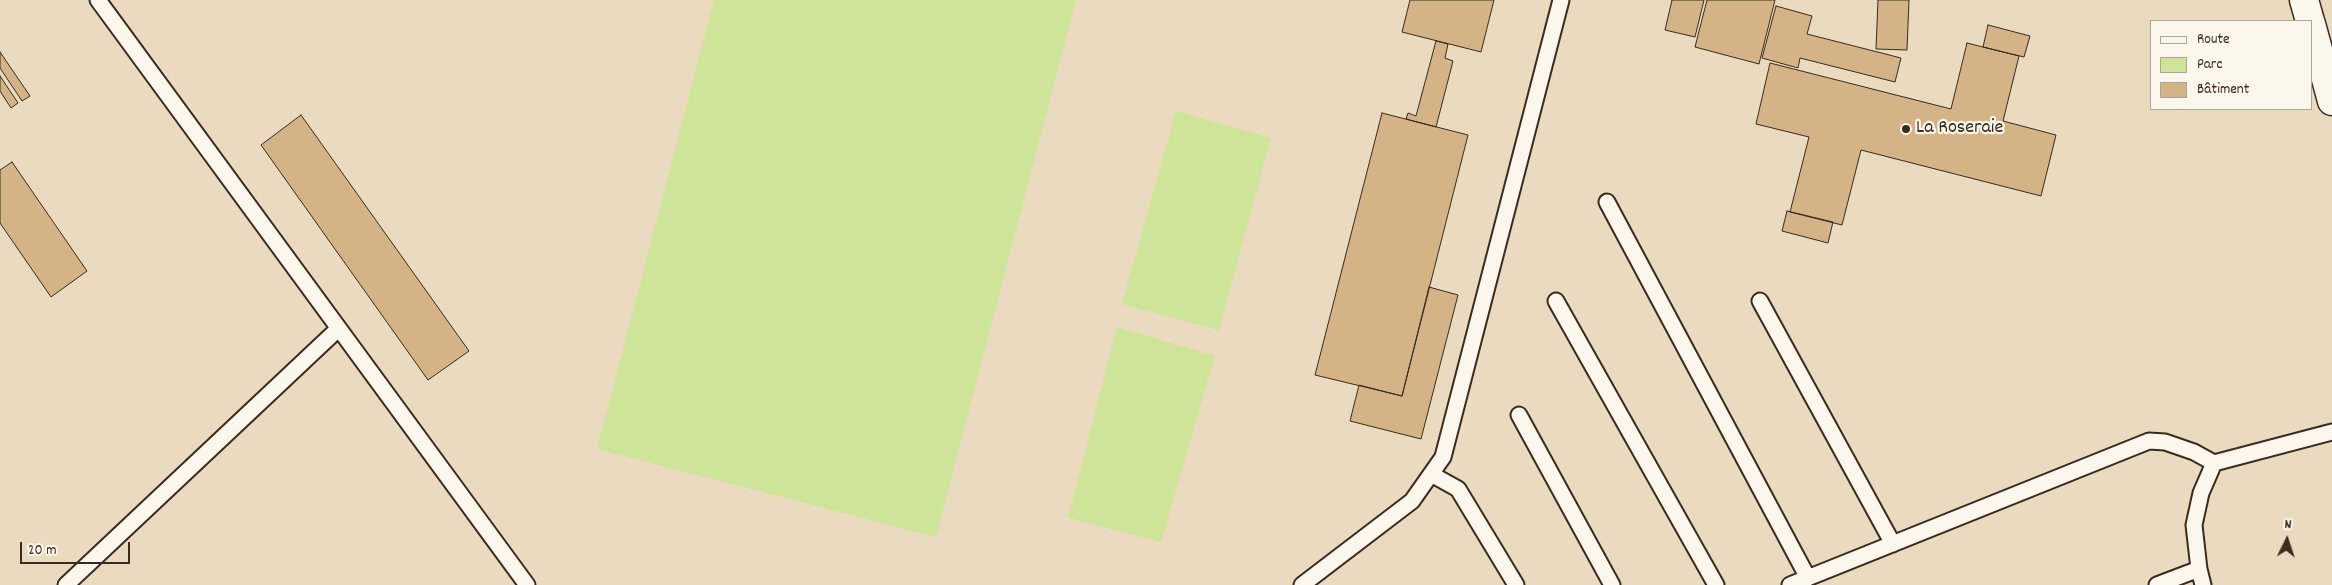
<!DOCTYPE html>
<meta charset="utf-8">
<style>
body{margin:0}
#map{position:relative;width:2332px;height:585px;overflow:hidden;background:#f3ead8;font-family:Dekko,sans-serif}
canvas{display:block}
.legend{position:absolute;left:2150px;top:20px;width:162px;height:90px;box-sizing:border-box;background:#fbf7ec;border:1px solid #aea59a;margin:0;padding:6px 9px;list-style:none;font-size:15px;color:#3b2a1e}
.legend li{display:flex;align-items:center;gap:10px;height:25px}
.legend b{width:25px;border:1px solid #aea59a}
.north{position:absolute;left:2262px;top:515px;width:50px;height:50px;-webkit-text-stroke:4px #fbf7ec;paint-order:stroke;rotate:4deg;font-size:14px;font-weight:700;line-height:20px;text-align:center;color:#3b2a1e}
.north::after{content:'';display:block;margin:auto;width:18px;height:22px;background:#3b2a1e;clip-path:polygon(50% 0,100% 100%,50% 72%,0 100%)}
.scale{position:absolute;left:20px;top:542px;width:110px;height:22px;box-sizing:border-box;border:2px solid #3b2a1e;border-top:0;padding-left:6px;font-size:15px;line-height:18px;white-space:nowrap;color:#3b2a1e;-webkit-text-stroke:4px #fbf7ec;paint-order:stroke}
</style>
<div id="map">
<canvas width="2332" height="585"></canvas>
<ul class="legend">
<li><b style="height:6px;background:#fbf7ec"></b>Route</li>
<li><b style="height:14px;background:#cee499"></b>Parc</li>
<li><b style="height:14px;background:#d4b487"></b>Bâtiment</li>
</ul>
<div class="north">N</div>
<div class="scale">20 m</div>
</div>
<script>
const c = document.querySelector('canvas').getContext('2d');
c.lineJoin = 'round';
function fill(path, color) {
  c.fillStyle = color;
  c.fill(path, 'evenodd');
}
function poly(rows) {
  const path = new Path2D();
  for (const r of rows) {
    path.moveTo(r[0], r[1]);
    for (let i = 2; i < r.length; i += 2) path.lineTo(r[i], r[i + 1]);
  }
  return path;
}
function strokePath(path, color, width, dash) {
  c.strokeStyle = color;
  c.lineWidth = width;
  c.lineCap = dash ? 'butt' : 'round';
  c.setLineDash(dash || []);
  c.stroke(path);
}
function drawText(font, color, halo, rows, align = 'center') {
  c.font = font + ' Dekko,sans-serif';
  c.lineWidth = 4.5;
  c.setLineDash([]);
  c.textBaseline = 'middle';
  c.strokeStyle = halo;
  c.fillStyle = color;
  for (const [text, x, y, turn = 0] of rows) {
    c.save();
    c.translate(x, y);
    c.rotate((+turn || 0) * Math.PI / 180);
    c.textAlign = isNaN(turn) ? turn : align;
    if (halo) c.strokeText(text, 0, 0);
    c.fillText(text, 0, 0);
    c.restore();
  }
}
const built = poly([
 [0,0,2332,0,2332,585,0,585],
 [2151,21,2311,21,2311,109,2151,109]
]);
const green = poly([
 [714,0,1076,0,936,537,597,449],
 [1176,111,1271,138,1219,330,1122,304],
 [1117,327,1215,356,1161,542,1068,518]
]);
const building = poly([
 [1410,0,1494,0,1481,52,1402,32,1410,0],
 [1672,0,1704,0,1695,37,1665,30,1672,0],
 [1707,0,1775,0,1759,64,1695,47,1707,0],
 [1878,0,1909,0,1907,50,1876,49,1878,0],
 [1776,6,1812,16,1807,34,1901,58,1895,82,1800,58,1798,68,1762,58,1776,6],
 [1988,25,2030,36,2024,57,1983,47,1988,25],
 [1436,41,1448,44,1445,58,1453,61,1436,127,1406,119,1408,113,1416,116,1436,41],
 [1967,43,2019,56,2003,121,2056,135,2041,196,1861,150,1842,225,1790,212,1809,137,1756,124,1770,63,1951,109,1967,43],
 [0,52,30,96,22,101,0,68,0,52],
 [0,76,18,103,11,108,0,91,0,76],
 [1382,113,1468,135,1402,396,1315,375,1382,113],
 [301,115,469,351,428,380,261,145,301,115],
 [12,162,87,271,51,297,0,223,0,170,12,162],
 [1787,211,1833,222,1828,243,1782,231,1787,211],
 [1429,287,1458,295,1421,439,1350,421,1359,385,1402,396,1429,287]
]);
const service = poly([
 [98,0,527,585],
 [1607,202,1808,578],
 [1556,301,1716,585],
 [1760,301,1893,544],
 [1519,415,1612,585],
 [1431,474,1458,489,1516,585],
 [66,585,338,329],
 [1302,585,1412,501,1443,457,1561,0],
 [1790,585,2149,441,2165,442,2194,452,2214,463,2332,432],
 [2157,585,2199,569],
 [2203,585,2199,569,2194,525,2201,493,2214,463]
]);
const minor = poly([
 [2304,0,2310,21],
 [2311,24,2332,101]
]);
const markers = [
 [1906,129,5,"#3b2a1e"]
];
const poiNames = [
 ["La Roseraie",1916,129]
];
fill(built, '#eadac0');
fill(green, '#cee499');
fill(building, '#d4b487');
strokePath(building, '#3b2a1e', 1);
strokePath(service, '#3b2a1e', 19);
strokePath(minor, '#3b2a1e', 31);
strokePath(service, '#fbf7ec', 15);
strokePath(minor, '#fbf7ec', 28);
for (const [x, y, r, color] of markers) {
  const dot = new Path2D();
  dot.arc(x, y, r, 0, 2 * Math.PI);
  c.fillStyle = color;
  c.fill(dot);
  strokePath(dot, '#fbf7ec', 2);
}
drawText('20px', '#3b2a1e', '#fbf7ec', poiNames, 'left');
</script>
